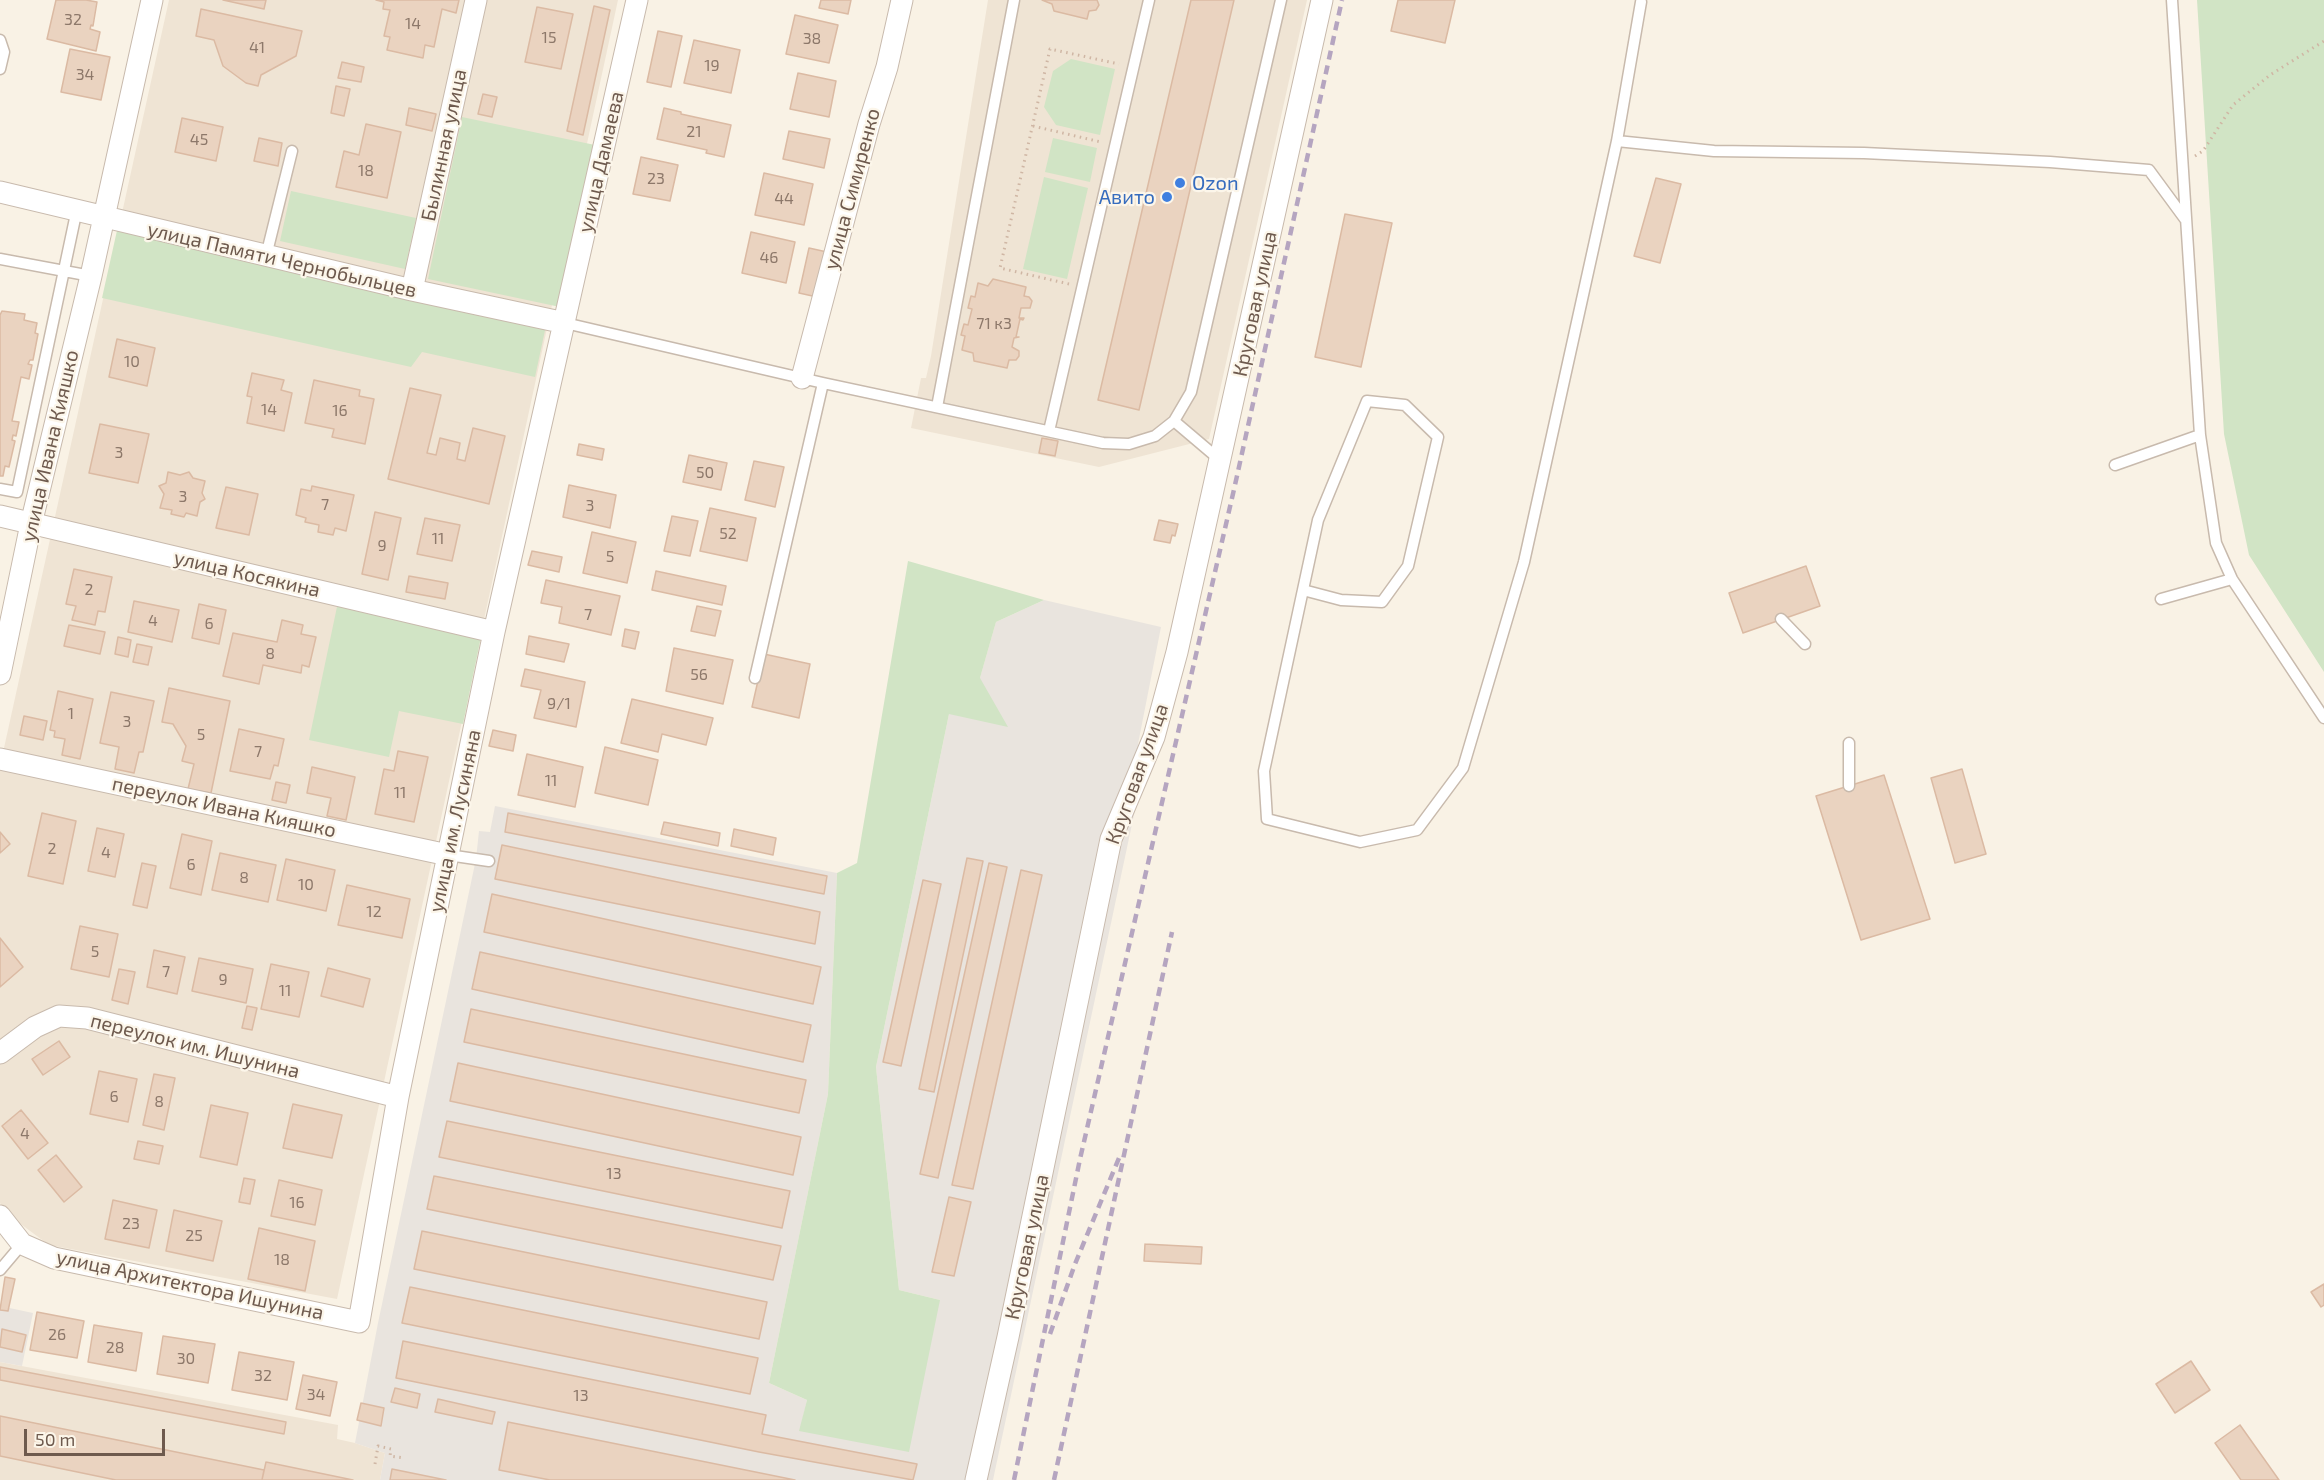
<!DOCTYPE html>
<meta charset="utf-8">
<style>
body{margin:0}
#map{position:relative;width:2324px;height:1480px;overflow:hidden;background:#f9f2e5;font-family:"Exo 2",sans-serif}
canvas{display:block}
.scale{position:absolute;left:24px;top:1429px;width:141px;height:27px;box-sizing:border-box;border:3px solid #6e5a4e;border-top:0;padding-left:8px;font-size:18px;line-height:21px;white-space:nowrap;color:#6e5a4e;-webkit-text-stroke:4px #fcf6ea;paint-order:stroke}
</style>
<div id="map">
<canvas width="2324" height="1480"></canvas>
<div class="scale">50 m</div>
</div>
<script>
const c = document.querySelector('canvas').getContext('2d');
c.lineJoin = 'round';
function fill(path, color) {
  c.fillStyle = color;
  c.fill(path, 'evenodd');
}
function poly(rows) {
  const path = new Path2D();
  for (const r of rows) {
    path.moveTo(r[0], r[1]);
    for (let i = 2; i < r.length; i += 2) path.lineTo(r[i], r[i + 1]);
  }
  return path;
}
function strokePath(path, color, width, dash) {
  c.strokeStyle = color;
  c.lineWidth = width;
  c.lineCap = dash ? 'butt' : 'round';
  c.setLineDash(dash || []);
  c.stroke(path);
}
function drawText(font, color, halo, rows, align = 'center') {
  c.font = font + ' "Exo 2",sans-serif';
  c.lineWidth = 4.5;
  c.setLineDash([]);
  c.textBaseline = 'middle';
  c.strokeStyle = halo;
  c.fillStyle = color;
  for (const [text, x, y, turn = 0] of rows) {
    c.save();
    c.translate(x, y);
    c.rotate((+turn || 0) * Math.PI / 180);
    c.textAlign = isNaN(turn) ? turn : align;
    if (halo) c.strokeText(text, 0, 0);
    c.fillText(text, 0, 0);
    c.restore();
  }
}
const residential = poly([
 [169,0,618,0,337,1299,49,1245,10,1216,0,1203,0,766],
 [988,0,1307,0,1209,439,1099,467,911,428,921,378,926,378,931,356],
 [0,1362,338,1425,337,1439,355,1443,385,1453,380,1480,0,1480]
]);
const industrial = poly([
 [1044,600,1161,627,1138,744,1146,758,993,1480,380,1480,385,1453,355,1443,378,1323,476,859,479,831,490,832,495,806,837,873,828,1094,769,1383,807,1400,800,1431,940,1300,899,1290,876,1067,949,714,980,678,996,622],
 [0,1306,33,1313,22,1366,0,1362]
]);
const green = poly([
 [2197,0,2324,0,2324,672,2249,555,2224,434],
 [1071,59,1115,69,1100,135,1056,125,1044,107,1053,71],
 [462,117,595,145,560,307,428,279],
 [1053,138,1097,148,1090,182,1045,172],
 [1044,177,1088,188,1067,279,1023,269],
 [291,191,416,218,405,269,280,241],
 [118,226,547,321,535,377,422,352,411,367,102,298],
 [908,561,1044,600,996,622,980,678,1008,727,949,714,876,1067,899,1290,940,1300,909,1452,799,1431,807,1400,769,1383,828,1094,837,873,857,863],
 [338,602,482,632,463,724,399,711,389,757,309,740]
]);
const building = poly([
 [56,0,86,0,97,2,93,26,91,25,90,29,100,32,96,51,47,39,56,0],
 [223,0,266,0,264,9,223,0],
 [376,0,459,0,456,13,442,9,434,47,425,45,423,58,387,50,390,37,384,36,390,10,383,9,384,2,376,0],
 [821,0,851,0,848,14,819,8,821,0],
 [1042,0,1097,0,1099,5,1096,10,1089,11,1087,19,1054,11,1052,4,1042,0],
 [1191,0,1234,0,1139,410,1098,400,1191,0],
 [1398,0,1455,0,1445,43,1391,31,1398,0],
 [594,6,610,10,583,135,567,131,594,6],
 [537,7,573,14,561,69,525,62,537,7],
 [201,9,302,31,296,56,261,75,258,86,246,83,223,66,214,40,196,36,201,9],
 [795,15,838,25,829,63,786,54,795,15],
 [658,31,682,36,671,87,647,82,658,31],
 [694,40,740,50,731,93,684,83,694,40],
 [70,49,110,57,101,100,61,92,70,49],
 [342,62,364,67,361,82,338,78,342,62],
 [798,73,836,81,829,117,790,109,798,73],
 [336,86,350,89,344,116,331,113,336,86],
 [483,94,497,97,492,117,478,114,483,94],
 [409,108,436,114,432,131,406,125,409,108],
 [664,108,681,112,681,114,731,125,724,157,706,153,707,150,657,139,664,108],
 [182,118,223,127,216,161,175,152,182,118],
 [366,124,401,132,387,198,336,187,344,151,359,155,366,124],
 [789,131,830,139,824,168,783,159,789,131],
 [259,138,282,143,278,166,254,161,259,138],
 [641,157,678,165,670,201,633,194,641,157],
 [764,173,813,184,804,225,755,215,764,173],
 [1656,178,1681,184,1660,263,1634,256,1656,178],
 [1345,214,1392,223,1361,367,1315,357,1345,214],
 [751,232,795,242,786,283,742,273,751,232],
 [809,248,827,252,817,297,799,293,809,248],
 [993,279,1026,287,1024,296,1029,297,1032,301,1030,308,1021,308,1019,318,1024,318,1023,320,1020,319,1016,337,1019,337,1014,338,1012,347,1019,351,1019,356,1016,360,1009,360,1007,368,974,361,973,353,962,350,965,336,961,335,964,324,968,325,972,309,968,308,971,296,975,297,978,283,988,286,993,279],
 [2,311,25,314,24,320,37,323,35,333,38,334,33,360,30,360,28,364,32,365,29,379,21,377,12,421,19,422,16,436,13,435,12,440,15,441,9,467,5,466,3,476,0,476,0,315,2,311],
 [117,339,155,348,147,386,109,377,117,339],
 [252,373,284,380,281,390,292,393,284,431,247,423,252,397,247,396,252,373],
 [314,380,360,390,359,396,374,399,365,444,332,437,334,429,305,423,314,380],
 [410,388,441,395,427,453,436,455,440,438,460,443,457,459,465,461,473,428,505,436,489,504,388,479,410,388],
 [100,424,149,434,138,483,89,473,100,424],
 [1042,438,1058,441,1055,456,1039,453,1042,438],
 [579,444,604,449,602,460,577,455,579,444],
 [689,455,727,463,721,490,683,482,689,455],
 [754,461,784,467,775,507,745,500,754,461],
 [168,472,180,475,189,472,193,478,205,481,202,493,205,499,200,502,197,516,186,513,184,517,171,514,172,510,160,508,164,494,159,486,166,483,168,472],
 [569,485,616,495,610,528,563,517,569,485],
 [312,486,354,495,346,531,335,528,333,535,318,532,319,525,305,522,306,518,296,515,301,489,311,491,312,486],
 [226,487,258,494,249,535,216,528,226,487],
 [710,508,756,518,747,561,700,551,710,508],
 [375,512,401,518,388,580,362,574,375,512],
 [672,516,698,521,690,556,664,551,672,516],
 [425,518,460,525,452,561,417,554,425,518],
 [1159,520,1178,524,1175,536,1172,535,1170,543,1154,540,1159,520],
 [592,532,636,542,627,583,583,573,592,532],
 [532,551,562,557,559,572,528,565,532,551],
 [1806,566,1820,606,1743,633,1729,593,1806,566],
 [74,569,112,577,105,612,98,611,95,625,72,620,76,606,66,604,74,569],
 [656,571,726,586,722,605,652,590,656,571],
 [409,576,448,583,445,599,406,592,409,576],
 [546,580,620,596,611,635,559,623,562,607,541,603,546,580],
 [134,601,179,610,172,642,128,632,134,601],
 [199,604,226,610,219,644,192,638,199,604],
 [697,606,721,611,715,636,691,631,697,606],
 [282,620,303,625,301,634,316,637,309,667,302,665,301,673,263,665,259,684,223,676,233,633,277,642,282,620],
 [69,625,105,632,100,654,64,646,69,625],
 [625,629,639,632,635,649,622,646,625,629],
 [529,636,569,644,564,662,526,654,529,636],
 [118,637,131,640,128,657,115,654,118,637],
 [137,644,152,647,148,665,133,662,137,644],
 [674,648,733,660,723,704,666,691,674,648],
 [764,654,810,664,799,718,752,707,764,654],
 [525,669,585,682,576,727,534,718,541,690,521,686,525,669],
 [169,688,230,701,211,793,188,789,194,764,182,761,186,746,173,724,162,722,169,688],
 [58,691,93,699,80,759,62,755,65,739,54,737,55,731,50,730,58,691],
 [111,692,154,701,143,752,139,752,134,773,115,769,119,747,100,743,111,692],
 [632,699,713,718,706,745,662,734,658,752,621,743,632,699],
 [24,716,47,721,43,740,20,735,24,716],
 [239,729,284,739,278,766,274,765,270,779,230,771,239,729],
 [493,730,516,735,513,751,489,746,493,730],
 [605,747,658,760,648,805,595,793,605,747],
 [398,751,428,757,414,822,375,814,384,769,394,771,398,751],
 [527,754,583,767,575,807,518,795,527,754],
 [312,767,355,777,346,820,327,816,331,798,307,793,312,767],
 [1962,769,1986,854,1955,863,1931,778,1962,769],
 [1884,775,1930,919,1861,940,1816,796,1884,775],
 [276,782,290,785,286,803,272,800,276,782],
 [42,813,76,821,63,884,28,876,42,813],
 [508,813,827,876,824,894,505,832,508,813],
 [664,822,720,833,718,846,661,834,664,822],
 [97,828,124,834,115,877,88,871,97,828],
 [734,829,776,838,773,855,731,846,734,829],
 [0,832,10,844,0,853,0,832],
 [182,834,212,841,201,895,170,888,182,834],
 [502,845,820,912,815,944,495,879,502,845],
 [220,853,276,865,268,902,212,890,220,853],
 [967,858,983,861,934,1092,919,1089,967,858],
 [286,859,335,870,326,911,277,900,286,859],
 [142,863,156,866,147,908,133,905,142,863],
 [989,863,1007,867,938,1178,920,1174,989,863],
 [1021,870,1042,875,973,1189,952,1185,1021,870],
 [923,880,941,884,901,1066,883,1062,923,880],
 [347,885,410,899,402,938,338,925,347,885],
 [492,894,821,967,813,1004,484,932,492,894],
 [80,926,118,934,109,977,71,969,80,926],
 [0,938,23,967,0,987,0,938],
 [154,950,185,957,177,994,147,987,154,950],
 [480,952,811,1025,803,1062,472,989,480,952],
 [199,958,253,969,246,1003,192,991,199,958],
 [271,964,309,972,299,1017,261,1009,271,964],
 [328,968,370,979,363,1007,321,996,328,968],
 [119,969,135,972,128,1004,112,1000,119,969],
 [247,1006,257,1008,252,1030,242,1028,247,1006],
 [471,1009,806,1080,799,1113,464,1042,471,1009],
 [59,1041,70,1057,43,1075,32,1059,59,1041],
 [458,1063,801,1137,793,1175,450,1101,458,1063],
 [99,1071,137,1079,128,1122,90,1114,99,1071],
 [154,1074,175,1078,164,1130,143,1125,154,1074],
 [293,1104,342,1115,332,1158,283,1148,293,1104],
 [211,1105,248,1113,237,1165,200,1157,211,1105],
 [21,1110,48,1143,28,1159,2,1126,21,1110],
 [447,1121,790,1191,782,1228,439,1157,447,1121],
 [138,1141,163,1146,159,1164,134,1159,138,1141],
 [56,1155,82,1187,64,1202,38,1170,56,1155],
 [434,1176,781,1246,773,1280,427,1209,434,1176],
 [244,1178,255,1180,250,1204,239,1202,244,1178],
 [279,1180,322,1190,315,1225,271,1216,279,1180],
 [949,1197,971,1202,954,1276,932,1272,949,1197],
 [113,1200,157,1210,149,1248,105,1239,113,1200],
 [174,1210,222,1221,213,1261,166,1251,174,1210],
 [259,1228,315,1241,305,1291,248,1279,259,1228],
 [422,1231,767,1302,759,1339,414,1269,422,1231],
 [1145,1244,1202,1247,1201,1264,1144,1261,1145,1244],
 [5,1277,15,1279,8,1311,0,1310,5,1277],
 [2324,1284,2324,1305,2321,1307,2311,1292,2324,1284],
 [410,1287,758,1358,750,1394,402,1323,410,1287],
 [37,1312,84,1321,77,1358,30,1350,37,1312],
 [94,1325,142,1333,136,1371,88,1362,94,1325],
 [2,1329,26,1335,22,1352,0,1347,2,1329],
 [163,1336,215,1344,208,1383,157,1374,163,1336],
 [403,1341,766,1415,762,1434,917,1464,913,1480,759,1452,396,1378,403,1341],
 [239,1352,294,1362,287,1400,232,1390,239,1352],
 [2191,1361,2210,1390,2175,1413,2156,1384,2191,1361],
 [0,1367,286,1422,284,1434,0,1380,0,1367],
 [303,1375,337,1382,330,1416,296,1409,303,1375],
 [395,1388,420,1394,417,1408,391,1402,395,1388],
 [438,1399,495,1412,492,1424,435,1412,438,1399],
 [361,1403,384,1408,381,1426,357,1420,361,1403],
 [0,1416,264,1470,262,1480,116,1480,0,1456,0,1416],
 [508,1422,795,1480,550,1480,499,1470,508,1422],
 [2240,1425,2279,1480,2241,1480,2215,1443,2240,1425],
 [266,1462,353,1480,262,1480,266,1462],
 [392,1469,446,1480,390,1480,392,1469]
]);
const path = poly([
 [1033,126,1101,142],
 [2195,156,2203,151,2233,105,2270,75,2324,41],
 [1069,284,1000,268,1050,49,1119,64],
 [375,1464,378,1446,391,1449,390,1456,405,1458]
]);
const lane = poly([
 [2172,0,2200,435,2216,543,2232,579,2324,718],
 [0,40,4,52,0,69],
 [1617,141,1714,151,1864,153,2050,162,2149,170,2185,219],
 [266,256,292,151],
 [0,259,91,276],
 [565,323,823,383,1103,443,1129,444,1155,436,1174,421,1191,392,1281,0],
 [937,407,1014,0],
 [1174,421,1220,460],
 [1049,431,1149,0],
 [2115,465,2200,435],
 [0,489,17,492,77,209],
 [1303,590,1341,600,1382,602,1408,566,1438,437,1405,405,1367,401,1318,520,1264,771,1267,819,1360,842,1417,830,1463,768,1524,562,1617,141,1641,2],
 [2161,599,2232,579],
 [1781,619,1805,644],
 [755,678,823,383],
 [1849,786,1849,743],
 [448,855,489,861],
 [0,1270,22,1244]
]);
const street = poly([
 [0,192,412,290,565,323],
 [412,290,476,0],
 [802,378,869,124,887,67,902,0],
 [0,516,494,632],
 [0,674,31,524,91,276,152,0],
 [0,759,448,855],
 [0,1053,35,1027,59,1016,87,1018,398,1097],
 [0,1216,22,1244,54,1258,359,1322,398,1097,494,632,637,0],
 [976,1480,1008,1337,1111,839,1154,737,1177,652,1322,0]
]);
const rail = poly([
 [1050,1334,1075,1264,1119,1158],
 [1014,1480,1080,1159,1235,485,1342,0],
 [1054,1480,1172,932]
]);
const markers = [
 [1180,183,6,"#3f7fe0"],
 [1167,197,6,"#3f7fe0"]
];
const numberNames = [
 ["32",73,20],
 ["14",413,24],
 ["15",549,38],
 ["38",812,39],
 ["41",257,48],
 ["19",712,66],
 ["34",85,75],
 ["21",694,132],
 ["45",199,140],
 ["18",366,171],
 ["23",656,179],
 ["44",784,199],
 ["46",769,258],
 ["71 к3",994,324],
 ["10",132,362],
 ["14",269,410],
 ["16",340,411],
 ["3",119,453],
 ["50",705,473],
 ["3",183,497],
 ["7",325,505],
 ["3",590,506],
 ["52",728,534],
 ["11",438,539],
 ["9",382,546],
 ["5",610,557],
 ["2",89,590],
 ["7",588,615],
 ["4",153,621],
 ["6",209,624],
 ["8",270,654],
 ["56",699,675],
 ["9/1",559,704],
 ["1",71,714],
 ["3",127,722],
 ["5",201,735],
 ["7",258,752],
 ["11",551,781],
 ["11",400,793],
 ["2",52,849],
 ["4",106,853],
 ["6",191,865],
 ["8",244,878],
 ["10",306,885],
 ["12",374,912],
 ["5",95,952],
 ["7",166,972],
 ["9",223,980],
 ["11",285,991],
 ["6",114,1097],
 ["8",159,1102],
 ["4",25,1134],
 ["13",614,1174],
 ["16",297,1203],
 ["23",131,1224],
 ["25",194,1236],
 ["18",282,1260],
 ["26",57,1335],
 ["28",115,1348],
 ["30",186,1359],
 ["32",263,1376],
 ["34",316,1395],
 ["13",581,1396]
];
const streetNames = [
 ["Былинная улица",444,145,-78],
 ["улица Дамаева",601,162,-77],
 ["улица Симиренко",852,189,-75],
 ["улица Памяти Чернобыльцев",282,260,13],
 ["Круговая улица",1255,304,-78],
 ["улица Ивана Кияшко",50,446,-77],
 ["улица Косякина",247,574,13],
 ["Круговая улица",1137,774,-70],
 ["переулок Ивана Кияшко",224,807,12],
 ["улица им. Лусиняна",455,821,-78],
 ["переулок им. Ишунина",195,1046,14],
 ["Круговая улица",1027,1247,-78],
 ["улица Архитектора Ишунина",190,1285,12]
];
const shopNames = [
 ["Ozon",1192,183],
 ["Авито",1155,197,"right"]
];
fill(residential, '#efe4d4');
fill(industrial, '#e9e4de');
fill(green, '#d1e4c5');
fill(building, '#ead3c0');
strokePath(building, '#dbbaa3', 1.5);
strokePath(lane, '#c8baad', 13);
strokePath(street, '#c8baad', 23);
strokePath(path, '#cfb6a4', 3, [1.5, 4.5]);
strokePath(lane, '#fff', 10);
strokePath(street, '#fff', 21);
strokePath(rail, '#b5a5c0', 4.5, [9, 6]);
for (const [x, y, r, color] of markers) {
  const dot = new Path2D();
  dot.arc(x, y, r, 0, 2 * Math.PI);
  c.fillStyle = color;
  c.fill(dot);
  strokePath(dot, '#fcf6ea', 2);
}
drawText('16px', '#8d786a', null, numberNames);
drawText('20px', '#6e5a4e', '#fcf6ea', streetNames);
drawText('20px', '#366cbe', '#fcf6ea', shopNames, 'left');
</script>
